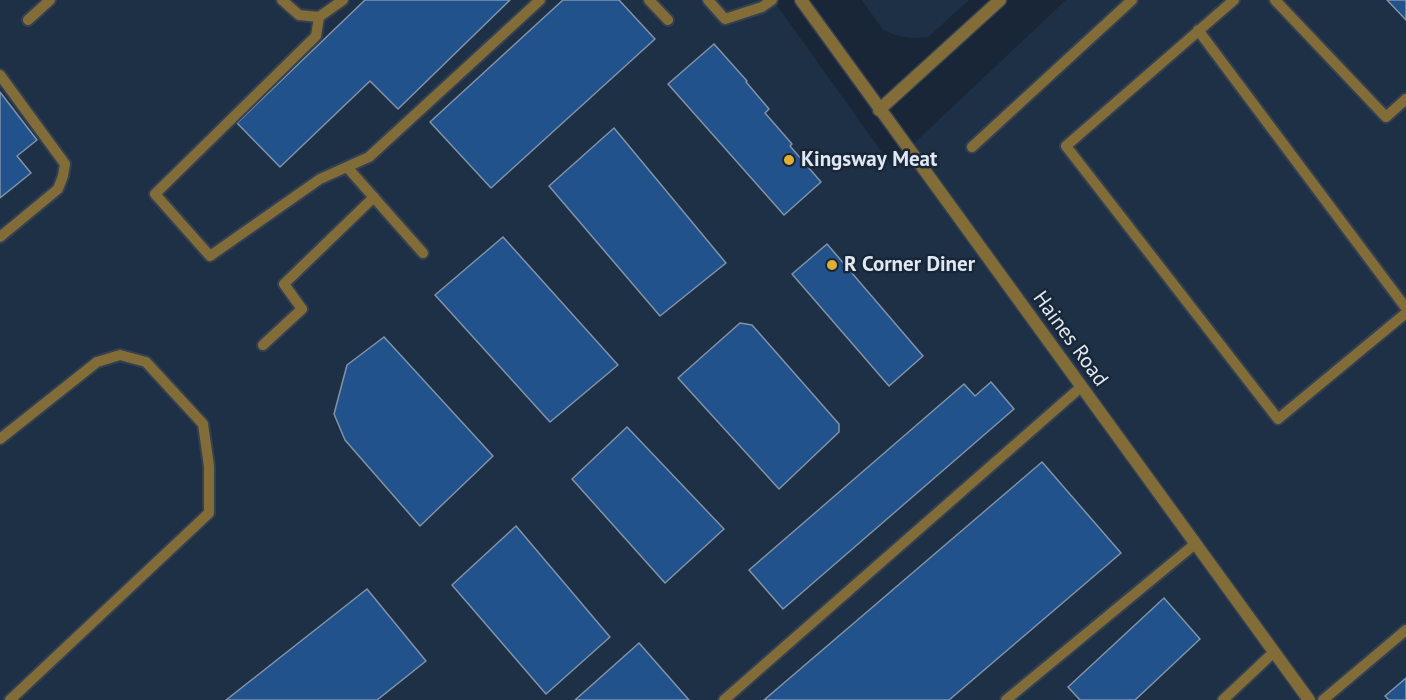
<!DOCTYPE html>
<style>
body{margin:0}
canvas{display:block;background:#192637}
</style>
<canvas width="1406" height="700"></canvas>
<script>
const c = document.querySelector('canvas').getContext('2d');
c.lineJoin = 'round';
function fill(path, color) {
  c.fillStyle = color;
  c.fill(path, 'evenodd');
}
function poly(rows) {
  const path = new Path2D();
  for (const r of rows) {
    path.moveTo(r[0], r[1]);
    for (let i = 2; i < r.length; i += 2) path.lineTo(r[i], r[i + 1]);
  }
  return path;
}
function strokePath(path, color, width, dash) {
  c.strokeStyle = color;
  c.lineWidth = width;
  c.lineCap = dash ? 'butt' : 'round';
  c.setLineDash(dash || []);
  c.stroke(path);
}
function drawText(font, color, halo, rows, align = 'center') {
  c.font = font + ' "PT Sans",sans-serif';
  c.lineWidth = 5;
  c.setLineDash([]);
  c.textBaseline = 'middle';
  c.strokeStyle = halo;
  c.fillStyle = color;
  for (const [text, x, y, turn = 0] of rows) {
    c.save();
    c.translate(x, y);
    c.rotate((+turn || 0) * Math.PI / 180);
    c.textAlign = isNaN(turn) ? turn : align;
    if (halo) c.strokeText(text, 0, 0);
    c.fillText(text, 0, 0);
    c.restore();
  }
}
const built = poly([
 [0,0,773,0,891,165,1066,0,1406,0,1406,700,0,700],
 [862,0,969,0,928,37,913,38,898,36,883,30]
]);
const building = poly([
 [365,0,510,0,398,109,370,81,280,167,237,123,365,0],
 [563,0,619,0,655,39,491,188,430,122,563,0],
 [1387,0,1406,0,1406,20,1387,0],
 [714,44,747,81,746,82,769,109,765,113,792,144,790,146,821,182,784,215,668,84,714,44],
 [0,92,37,140,17,156,31,173,0,198,0,92],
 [614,128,726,263,660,316,549,186,614,128],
 [503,237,618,365,550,422,435,295,503,237],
 [827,244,923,356,889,386,792,274,827,244],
 [740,323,752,325,839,424,839,432,779,489,678,378,740,323],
 [384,337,493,456,420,526,345,440,334,414,347,365,384,337],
 [991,382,1014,409,783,609,749,570,964,384,975,396,991,382],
 [627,427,724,529,665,583,572,479,627,427],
 [1042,462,1121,553,949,700,764,700,1042,462],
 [516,526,610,637,546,694,452,585,516,526],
 [367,589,426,661,377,700,226,700,367,589],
 [1164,598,1200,639,1135,700,1080,700,1068,687,1164,598],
 [639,643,689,700,575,700,639,643],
 [1406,678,1406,700,1389,700,1385,696,1406,678]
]);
const lane = poly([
 [282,0,299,15,319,17,343,0],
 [649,0,668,20],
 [708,0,725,19,762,7,772,0],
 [1234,0,1066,146,1278,419,1406,313],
 [1275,0,1386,117,1406,99],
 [319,17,316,36,155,194,210,256,320,179,369,157,540,0],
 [28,20,50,0],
 [1198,30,1406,308],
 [0,75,65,164,63,176,58,189,0,237],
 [972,147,1132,0],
 [347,167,423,253],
 [263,345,302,309,284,284,374,197],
 [0,439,97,362,120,355,146,362,203,424,209,466,209,513,10,700],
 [724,700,1081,387],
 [1006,700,1195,544],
 [1223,700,1274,652],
 [1323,700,1406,630]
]);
const street = poly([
 [801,0,1309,700],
 [879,110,1000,0]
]);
const markers = [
 [789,160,6,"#deb133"],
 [832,265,6,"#deb133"]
];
const poiNames = [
 ["Kingsway Meat",801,160],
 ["R Corner Diner",844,265]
];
const streetNames = [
 ["Haines Road",1070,339,54]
];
fill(built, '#1e3046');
fill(building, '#22528c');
strokePath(building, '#8293a8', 1.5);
strokePath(lane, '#354151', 14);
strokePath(street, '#354151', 15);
strokePath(lane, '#826d38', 10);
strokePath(street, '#826d38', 12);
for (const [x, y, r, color] of markers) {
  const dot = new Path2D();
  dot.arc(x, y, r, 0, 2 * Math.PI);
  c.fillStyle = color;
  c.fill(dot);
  strokePath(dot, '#192637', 2);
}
drawText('bold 21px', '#dfe8f3', '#192637', poiNames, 'left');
drawText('21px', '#dfe8f3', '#192637', streetNames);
</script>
